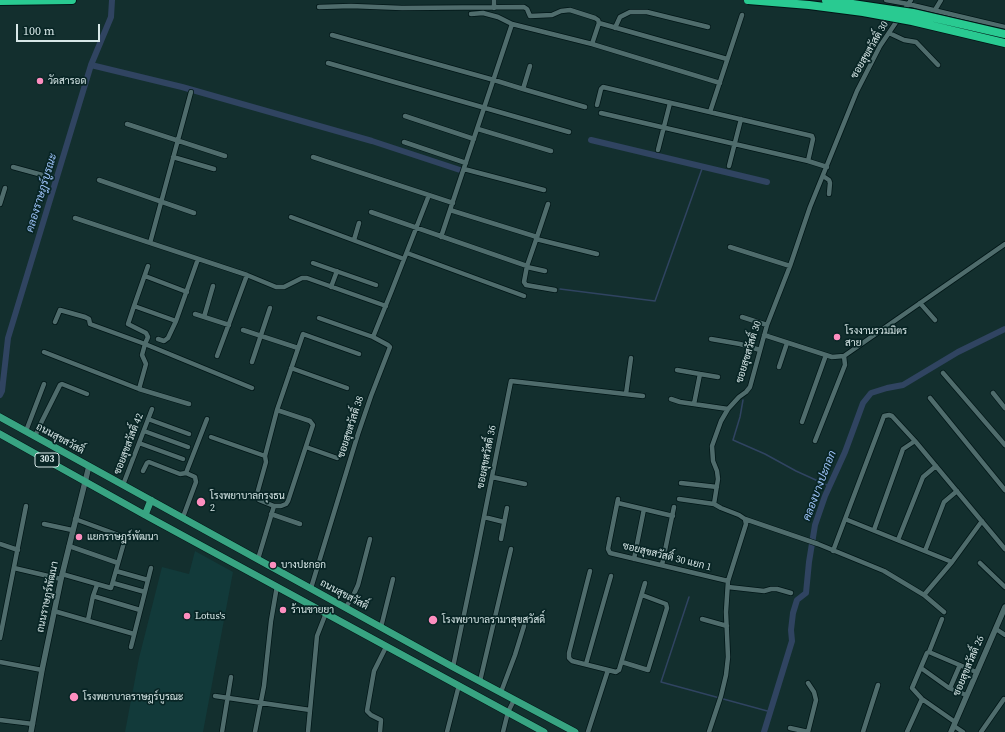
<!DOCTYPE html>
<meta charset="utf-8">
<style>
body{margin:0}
#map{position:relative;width:1005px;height:732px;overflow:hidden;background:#132f2e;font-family:"Source Serif 4",serif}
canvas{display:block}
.scale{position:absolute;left:16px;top:24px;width:84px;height:18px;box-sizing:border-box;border:2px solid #d8e8e8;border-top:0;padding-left:5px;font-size:12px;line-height:14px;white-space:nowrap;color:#d8e8e8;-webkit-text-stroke:3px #082525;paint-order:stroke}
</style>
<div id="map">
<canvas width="1005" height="732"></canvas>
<div class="scale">100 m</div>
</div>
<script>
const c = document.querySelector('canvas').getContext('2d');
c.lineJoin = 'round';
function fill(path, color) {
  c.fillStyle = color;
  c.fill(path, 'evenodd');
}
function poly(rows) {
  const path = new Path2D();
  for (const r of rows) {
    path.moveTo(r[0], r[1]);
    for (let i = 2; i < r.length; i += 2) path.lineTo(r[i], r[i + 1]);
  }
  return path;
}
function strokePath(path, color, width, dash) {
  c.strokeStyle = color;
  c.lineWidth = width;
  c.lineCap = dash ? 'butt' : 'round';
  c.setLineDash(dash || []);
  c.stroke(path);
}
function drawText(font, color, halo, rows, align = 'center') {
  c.font = font + ' "Source Serif 4",Sarabun,serif';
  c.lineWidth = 3.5;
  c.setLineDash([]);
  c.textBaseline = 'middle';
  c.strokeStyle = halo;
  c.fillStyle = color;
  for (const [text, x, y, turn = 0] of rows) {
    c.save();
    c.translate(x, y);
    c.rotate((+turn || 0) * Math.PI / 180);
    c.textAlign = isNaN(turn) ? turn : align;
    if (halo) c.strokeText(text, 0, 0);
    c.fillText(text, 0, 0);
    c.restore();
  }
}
const built = poly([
 [195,551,233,572,203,732,125,732,139,658,162,567,189,574]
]);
const stream = poly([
 [560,289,655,301,703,166],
 [743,400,740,417,733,440,765,454,796,471,829,486],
 [689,597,661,682,771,712]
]);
const canal = poly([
 [91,65,182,87,372,141,460,170],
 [591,140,767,182],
 [0,395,2,391,8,338,91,65,111,17,112,0],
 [764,732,792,641,791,630,793,613,797,600,806,593,809,562,815,525,825,496,845,452,863,403,871,393,887,388,903,385,958,352,1005,329]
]);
const minor = poly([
 [494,0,494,8],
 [886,0,908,4,1005,27],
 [319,7,351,6,402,8,524,7,527,9,530,16,552,15,561,11,570,10,595,18,598,20,599,23],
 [935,10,941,0],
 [471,14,483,13,498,17,512,24,592,44,720,83],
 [615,28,620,17,630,12,647,12,708,27],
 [889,33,904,40,916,42,938,65],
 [332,35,494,80,523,89,530,66],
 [592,44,599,23,727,59],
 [328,63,569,132],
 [523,89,585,107],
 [597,105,601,89,603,87,812,136,813,139,808,161],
 [710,112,742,15],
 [601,113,808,161,827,167],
 [405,116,474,139],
 [127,124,225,156],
 [478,129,551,151],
 [404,142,466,163],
 [658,150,670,103],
 [173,157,214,169],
 [313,157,453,203],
 [729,166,741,119],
 [13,167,46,176],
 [464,169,544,190],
 [823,176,829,180,830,183,829,194],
 [99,180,194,213],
 [0,204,5,188],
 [450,210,537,237,548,204],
 [371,212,527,266],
 [291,217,404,259],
 [75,218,247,275,276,287,284,287,302,278,307,278,386,306],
 [441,237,512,24],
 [537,237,527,266,524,282,526,285,555,290],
 [536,239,597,254],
 [354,240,359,223],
 [150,243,191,92],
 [730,247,790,266],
 [407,253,524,296],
 [313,263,376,285],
 [148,266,134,306,176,321],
 [527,267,545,271],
 [145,276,187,292],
 [331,287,337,271],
 [920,303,935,320],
 [134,306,128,324,146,333,148,337,145,344,142,355,146,364,139,389],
 [195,314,229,325],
 [204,317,213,286],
 [742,317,767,325],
 [55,322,60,310,85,317,89,319,90,324,145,344,252,388],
 [243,330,298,348],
 [764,335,832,357,844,356,1005,244],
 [373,337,392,290,429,195],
 [158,339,164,341,168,338,176,321,198,259],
 [711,339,740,344,760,350],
 [44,352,139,389,189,404],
 [217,356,247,275],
 [252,362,270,308],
 [779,367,787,343],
 [291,368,347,388],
 [677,370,700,374],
 [943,373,1005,445],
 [993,393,1005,408],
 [626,394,631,358],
 [930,398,1005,490],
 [671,399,680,402,728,409],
 [694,404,700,374,718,377],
 [277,410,310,421,313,425,288,501,286,504,281,506,274,506,259,500,257,494,266,462,265,456,277,410,303,334,359,354],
 [148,419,189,434],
 [802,422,826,355],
 [26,431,44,384],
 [144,431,188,447],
 [35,436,42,421,60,385,62,384,87,394],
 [211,437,265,456],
 [815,441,845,365,844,356],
 [139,443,183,459],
 [306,447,337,458],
 [143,471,147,463,149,462,180,474,186,473],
 [492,477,525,484],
 [681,483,717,487],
 [123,485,152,409],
 [618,499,608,549,610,553,728,581],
 [679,499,714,504],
 [618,503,673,516],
 [271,514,300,524],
 [183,517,196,482,195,477,186,473,207,419],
 [484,517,504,522],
 [745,519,818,544,884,571,924,595,944,612],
 [845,519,952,562],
 [44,524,72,530],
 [874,530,903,449,915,441],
 [501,539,507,508],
 [898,540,923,477,936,466],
 [0,544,18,550],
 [69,546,118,563],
 [833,551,884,416,889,415,892,416,915,441,1005,549],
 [925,551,944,502,957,491],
 [258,559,274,506],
 [634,559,644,509],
 [980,563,1005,587],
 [662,565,674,507],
 [14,568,61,579],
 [116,571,148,580],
 [590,571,569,653,569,658,572,661,616,672,619,670,645,583],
 [62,574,111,588,125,539,124,537,75,519],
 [113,583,145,592],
 [728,587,764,591,771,589,777,589,791,593],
 [311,588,358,434,371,396,390,347,388,345,373,337,319,318],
 [924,595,952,562,982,521],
 [93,596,97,585],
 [346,607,353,596,358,585,370,539],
 [54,611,134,634],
 [702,619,727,626],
 [942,619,929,652,927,653,912,688,922,699,955,722],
 [88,620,93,596,140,610],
 [381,627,393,579],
 [996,629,1005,635],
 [0,638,26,506],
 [131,647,151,568],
 [929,652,976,672],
 [0,662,42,670],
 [622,662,648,670,667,608,666,604,642,595],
 [586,664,611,576],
 [453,667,476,557,511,381,643,396],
 [921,668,949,688,966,695],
 [480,681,511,549],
 [808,683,814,692,816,700,808,732],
 [950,688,960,665],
 [501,692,515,655,524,626],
 [215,696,310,710],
 [0,720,33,724],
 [954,726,963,732],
 [790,728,808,732],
 [222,732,231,677],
 [255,732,264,686,271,621,277,586],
 [308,732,317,636,326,613],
 [380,732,381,720,371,715,367,711,374,671,386,647],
 [447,732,459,685],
 [503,732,508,712,514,700],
 [588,732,608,670],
 [709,732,721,696,726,675,728,657,726,612,728,581,746,524,745,519,739,515,721,508,714,504,718,479,717,471,713,461,712,446,721,421,728,409,739,397,746,392,750,387,767,325,790,266,810,207,857,91,880,46,911,0],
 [863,732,878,685],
 [907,732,922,699],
 [981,732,1004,699]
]);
const tertiary = poly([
 [31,732,42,670,61,579,89,466],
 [951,732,1005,607]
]);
const primary = poly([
 [0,417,453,667,575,732],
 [0,434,145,515,544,732],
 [145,515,151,500]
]);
const motorway = poly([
 [0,1,72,0]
]);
const motorwayBridge = poly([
 [748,0,809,5,863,12,912,21,1005,43],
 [826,0,913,13,1005,34]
]);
const markers = [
 [40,81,4,"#fd8ebf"],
 [837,337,4,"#fd8ebf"],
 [201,502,5,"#fd8ebf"],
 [79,537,4,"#fd8ebf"],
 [273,565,4,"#fd8ebf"],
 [283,610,4,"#fd8ebf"],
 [187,616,4,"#fd8ebf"],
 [433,620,5,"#fd8ebf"],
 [74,697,5,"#fd8ebf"]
];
const shields = [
 [47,460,24]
];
const shieldNames = [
 ["303",47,460]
];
const streetNames = [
 ["ซอยสุขสวัสดิ์ 30",870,50,-60],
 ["ซอยสุขสวัสดิ์ 30",749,352,-73],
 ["ซอยสุขสวัสดิ์ 38",351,427,-72],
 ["ถนนสุขสวัสดิ์",60,439,29],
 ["ซอยสุขสวัสดิ์ 42",129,444,-69],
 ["ซอยสุขสวัสดิ์ 36",487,457,-79],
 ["ซอยสุขสวัสดิ์ 30 แยก 1",667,557,14],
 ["ถนนสุขสวัสดิ์",344,595,28],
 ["ถนนราษฎร์พัฒนา",48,597,-78],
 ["ซอยสุขสวัสดิ์ 26",969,666,-67]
];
const poiNames = [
 ["วัดสารอด",48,81],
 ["โรงงานรวมมิตร",845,331],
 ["สาย",845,343],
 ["โรงพยาบาลกรุงธน",210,496],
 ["2",210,508],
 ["แยกราษฎร์พัฒนา",87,537],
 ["บางปะกอก",281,565],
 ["ร้านขายยา",291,610],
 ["Lotus's",195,616],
 ["โรงพยาบาลรามาสุขสวัสดิ์",442,620],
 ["โรงพยาบาลราษฎร์บูรณะ",83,697]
];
const waterNames = [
 ["คลองราษฎร์บูรณะ",42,193,-73],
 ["คลองบางปะกอก",820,486,-69]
];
fill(built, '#123a3a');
strokePath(stream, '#304461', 1.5);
strokePath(canal, '#304461', 6);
strokePath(minor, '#001617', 6);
strokePath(tertiary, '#001617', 7);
strokePath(primary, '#001617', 8);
strokePath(motorway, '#001617', 10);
strokePath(minor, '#4f6c6c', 4.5);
strokePath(tertiary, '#4f6c6c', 5.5);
strokePath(primary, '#38a482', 7);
strokePath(motorway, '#29ca91', 8);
strokePath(motorwayBridge, '#001617', 10, []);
strokePath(motorwayBridge, '#29ca91', 8);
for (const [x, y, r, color] of markers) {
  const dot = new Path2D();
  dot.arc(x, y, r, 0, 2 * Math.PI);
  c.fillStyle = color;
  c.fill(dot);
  strokePath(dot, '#082525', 1.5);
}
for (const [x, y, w] of shields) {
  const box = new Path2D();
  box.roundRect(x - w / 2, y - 7, w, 14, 3);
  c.fillStyle = '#082525';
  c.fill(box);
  strokePath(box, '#d8e8e8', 1);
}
drawText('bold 9px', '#d8e8e8', null, shieldNames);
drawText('10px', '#d8e8e8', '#082525', streetNames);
drawText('10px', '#d8e8e8', '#082525', poiNames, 'left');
drawText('italic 11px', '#9dc2f7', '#082525', waterNames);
</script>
